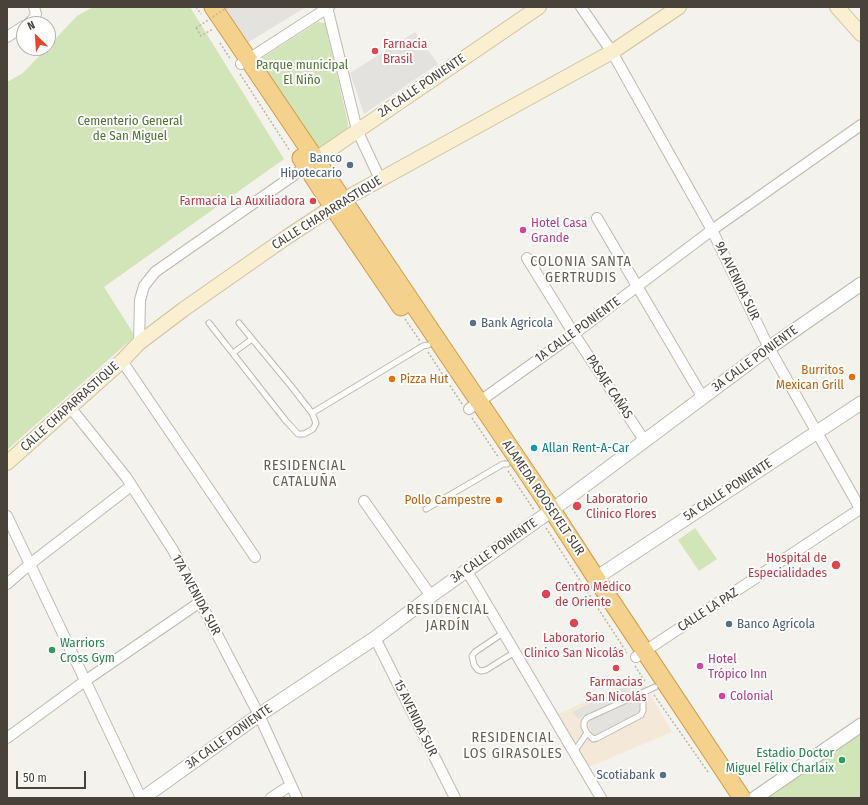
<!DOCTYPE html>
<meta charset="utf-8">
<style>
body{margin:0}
#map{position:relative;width:868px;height:805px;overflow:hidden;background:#f4f2ec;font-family:"Fira Sans Condensed",sans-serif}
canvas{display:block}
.frame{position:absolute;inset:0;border:8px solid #48423a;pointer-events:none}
.north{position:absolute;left:16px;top:16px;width:40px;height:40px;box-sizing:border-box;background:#fff;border:1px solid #b6b3b0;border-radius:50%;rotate:335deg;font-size:11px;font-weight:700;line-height:16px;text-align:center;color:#48423a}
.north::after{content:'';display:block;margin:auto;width:14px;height:18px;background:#e8462f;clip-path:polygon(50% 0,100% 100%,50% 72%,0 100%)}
.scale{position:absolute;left:16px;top:771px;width:70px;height:18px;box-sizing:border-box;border:2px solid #48423a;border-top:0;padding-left:5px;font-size:12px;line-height:14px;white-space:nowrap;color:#48423a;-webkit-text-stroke:3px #fff;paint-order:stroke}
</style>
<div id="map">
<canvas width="868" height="805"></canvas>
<div class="frame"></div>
<div class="north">N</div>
<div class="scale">50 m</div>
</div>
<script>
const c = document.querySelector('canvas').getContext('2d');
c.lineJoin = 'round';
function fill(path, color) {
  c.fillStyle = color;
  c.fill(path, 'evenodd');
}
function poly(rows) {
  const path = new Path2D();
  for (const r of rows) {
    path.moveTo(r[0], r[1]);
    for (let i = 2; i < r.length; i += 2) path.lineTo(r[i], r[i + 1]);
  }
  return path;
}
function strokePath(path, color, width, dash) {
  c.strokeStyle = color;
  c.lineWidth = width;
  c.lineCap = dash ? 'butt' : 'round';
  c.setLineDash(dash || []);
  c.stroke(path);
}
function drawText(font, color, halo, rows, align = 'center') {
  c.font = font + ' "Fira Sans Condensed",sans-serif';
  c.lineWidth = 4;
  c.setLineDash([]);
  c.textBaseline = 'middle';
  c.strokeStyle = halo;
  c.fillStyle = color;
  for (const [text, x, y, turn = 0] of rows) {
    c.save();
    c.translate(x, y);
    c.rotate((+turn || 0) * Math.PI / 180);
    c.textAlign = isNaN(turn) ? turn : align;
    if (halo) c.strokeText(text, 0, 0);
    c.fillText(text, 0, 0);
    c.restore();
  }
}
const commercial = poly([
 [640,677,672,732,586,768,556,715]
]);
const green = poly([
 [93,7,190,7,284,159,104,287,135,336,7,450,7,82,23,73,77,16],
 [318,22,325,23,348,123,347,130,320,147,311,145,257,65,259,60],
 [695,528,717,559,699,571,678,540],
 [861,731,861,798,764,798]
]);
const parking = poly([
 [225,7,306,7,247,43],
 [415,32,438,64,364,114,350,73],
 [625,687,633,692,578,719,572,712],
 [638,699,640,706,639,716,598,735,594,735,589,726,590,720]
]);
const path = poly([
 [196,7,201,14],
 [196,28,201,36,213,29],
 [220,43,231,60],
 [240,74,290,151],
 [405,319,420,341],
 [428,352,462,404],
 [472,418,499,458],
 [508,471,534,510],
 [546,528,627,653],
 [635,666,646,683],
 [654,695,708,772]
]);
const service = poly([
 [209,323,286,421,298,434,304,434,313,429,316,423,312,413],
 [239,323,291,386,312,413,423,346,428,345],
 [233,353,252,339],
 [426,509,503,464,507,464],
 [503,633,475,652,472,656,474,665,478,670,481,671,486,670,515,652],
 [587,733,593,739,597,738,641,715,643,711,643,693],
 [574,752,587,733,584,727,584,722,587,718,655,687]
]);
const minor = poly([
 [327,7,357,130,380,179],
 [581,7,612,52,712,230,769,348,861,510],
 [28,24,34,18,36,14,34,7],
 [7,37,24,26],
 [241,64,329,7],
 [597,218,703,398],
 [527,258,574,334,644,440],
 [139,343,140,300,144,286,155,272,307,166],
 [122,361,255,557],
 [70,407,126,477,173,550,259,715,297,798],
 [469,409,574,334,712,230,861,125],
 [364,501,431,596],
 [7,516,141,798],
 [467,571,601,798],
 [7,584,30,564,131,486],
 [375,638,455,798],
 [636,657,860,509],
 [7,738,85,681,200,602],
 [271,798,291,785]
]);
const tertiary = poly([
 [596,578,861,403],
 [143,798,259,715,375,638,431,596,552,510,769,348,861,284],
 [755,798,861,725]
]);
const secondary = poly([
 [837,7,861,34],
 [306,164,316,159,539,7],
 [7,463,122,361,139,343,184,309,287,237,343,200,612,52,679,7]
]);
const trunk = poly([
 [213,7,552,510,596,578,742,798],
 [301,158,333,207,401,307]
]);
const pathBridge = poly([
 [196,28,228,7]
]);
const markers = [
 [375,51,4,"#e0444e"],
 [350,165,4,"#5c6f8a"],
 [313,201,4,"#e0444e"],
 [523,230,4,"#d1479c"],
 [473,323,4,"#5c6f8a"],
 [852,377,4,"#e8710a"],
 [392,379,4,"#e8710a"],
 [534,448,4,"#0f9aa8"],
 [499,500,4,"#e8710a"],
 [577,506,5,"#e0444e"],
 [836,565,5,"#e0444e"],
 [546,594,5,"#e0444e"],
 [574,623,5,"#e0444e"],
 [729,624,4,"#5c6f8a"],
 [52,650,4,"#2e9e5b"],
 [700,666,4,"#d1479c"],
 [616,668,4,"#e0444e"],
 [722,696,4,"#d1479c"],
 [842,760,4,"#2e9e5b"],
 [663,775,4,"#5c6f8a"]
];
const healthNames = [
 ["Farnacia",383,44],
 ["Brasil",383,59],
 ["Farmacia La Auxiliadora",305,201,"right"],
 ["Laboratorio",586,499],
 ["Clinico Flores",586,514],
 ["Hospital de",827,558,"right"],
 ["Especialidades",827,573,"right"],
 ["Centro Médico",555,587],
 ["de Oriente",555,602],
 ["Laboratorio",574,638,"center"],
 ["Clinico San Nicolás",574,653,"center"],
 ["Farmacias",616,682,"center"],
 ["San Nicolás",616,697,"center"]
];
const parkNames = [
 ["Parque municipal",302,65],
 ["El Niño",302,80],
 ["Cementerio General",130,121],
 ["de San Miguel",130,136]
];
const streetNames = [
 ["2A CALLE PONIENTE",422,86,-34],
 ["CALLE CHAPARRASTIQUE",327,213,-32],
 ["9A AVENIDA SUR",737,281,64],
 ["1A CALLE PONIENTE",578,330,-36],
 ["3A CALLE PONIENTE",755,359,-36],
 ["PASAJE CAÑAS",609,387,57],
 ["CALLE CHAPARRASTIQUE",70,407,-42],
 ["5A CALLE PONIENTE",728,490,-33],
 ["ALAMEDA ROOSEVELT SUR",543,498,56],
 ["3A CALLE PONIENTE",494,551,-35],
 ["17A AVENIDA SUR",196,595,62],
 ["CALLE LA PAZ",708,610,-33],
 ["15 AVENIDA SUR",415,718,64],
 ["3A CALLE PONIENTE",229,737,-35]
];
const serviceNames = [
 ["Banco",342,158],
 ["Hipotecario",342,173],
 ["Bank Agricola",481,323,"left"],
 ["Banco Agrícola",737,624,"left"],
 ["Scotiabank",655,775]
];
const hotelNames = [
 ["Hotel Casa",531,223],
 ["Grande",531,238],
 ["Hotel",708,659],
 ["Trópico Inn",708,674],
 ["Colonial",730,696]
];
const foodNames = [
 ["Burritos",844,370],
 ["Mexican Grill",844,385],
 ["Pizza Hut",400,379,"left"],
 ["Pollo Campestre",491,500]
];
const cultureNames = [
 ["Allan Rent-A-Car",542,448]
];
const leisureNames = [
 ["Warriors",60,643],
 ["Cross Gym",60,658],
 ["Estadio Doctor",834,753,"right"],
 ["Miguel Félix Charlaix",834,768,"right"]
];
const neighbourhoodNames = [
 ["COLONIA SANTA",581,262],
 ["GERTRUDIS",581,278],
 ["RESIDENCIAL",305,466],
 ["CATALUÑA",305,482],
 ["RESIDENCIAL",448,610],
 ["JARDÍN",448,626],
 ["RESIDENCIAL",513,738],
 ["LOS GIRASOLES",513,754]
];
fill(commercial, '#f4e8d9');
fill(green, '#d2e5b8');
fill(parking, '#e4e2df');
strokePath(service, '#bfb9af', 7);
strokePath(minor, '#bfb9af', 12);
strokePath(tertiary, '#bfb9af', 15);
strokePath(secondary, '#d0c29f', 16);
strokePath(trunk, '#d19c49', 19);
strokePath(path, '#c0b4a1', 1.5, [2, 2]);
strokePath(service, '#fff', 5);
strokePath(minor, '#fff', 10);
strokePath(tertiary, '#fff', 13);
strokePath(secondary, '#faefd0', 14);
strokePath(trunk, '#f4d28e', 17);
strokePath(pathBridge, '#c0b4a1', 1.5, [2, 2]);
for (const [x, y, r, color] of markers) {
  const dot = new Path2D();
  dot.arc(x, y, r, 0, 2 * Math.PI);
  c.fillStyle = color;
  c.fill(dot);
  strokePath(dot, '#fff', 1.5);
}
drawText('13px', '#be3a42', '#fff', healthNames, 'left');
drawText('13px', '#4d7631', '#fff', parkNames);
drawText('13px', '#48423a', '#fff', streetNames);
drawText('13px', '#4e5e75', '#fff', serviceNames, 'right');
drawText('13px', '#b23c85', '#fff', hotelNames, 'left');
drawText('13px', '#c56008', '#fff', foodNames, 'right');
drawText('13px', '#0d838f', '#fff', cultureNames, 'left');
drawText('13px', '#27864d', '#fff', leisureNames, 'left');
c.letterSpacing = '1px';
drawText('14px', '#6a6052', '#fff', neighbourhoodNames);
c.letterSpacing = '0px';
</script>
